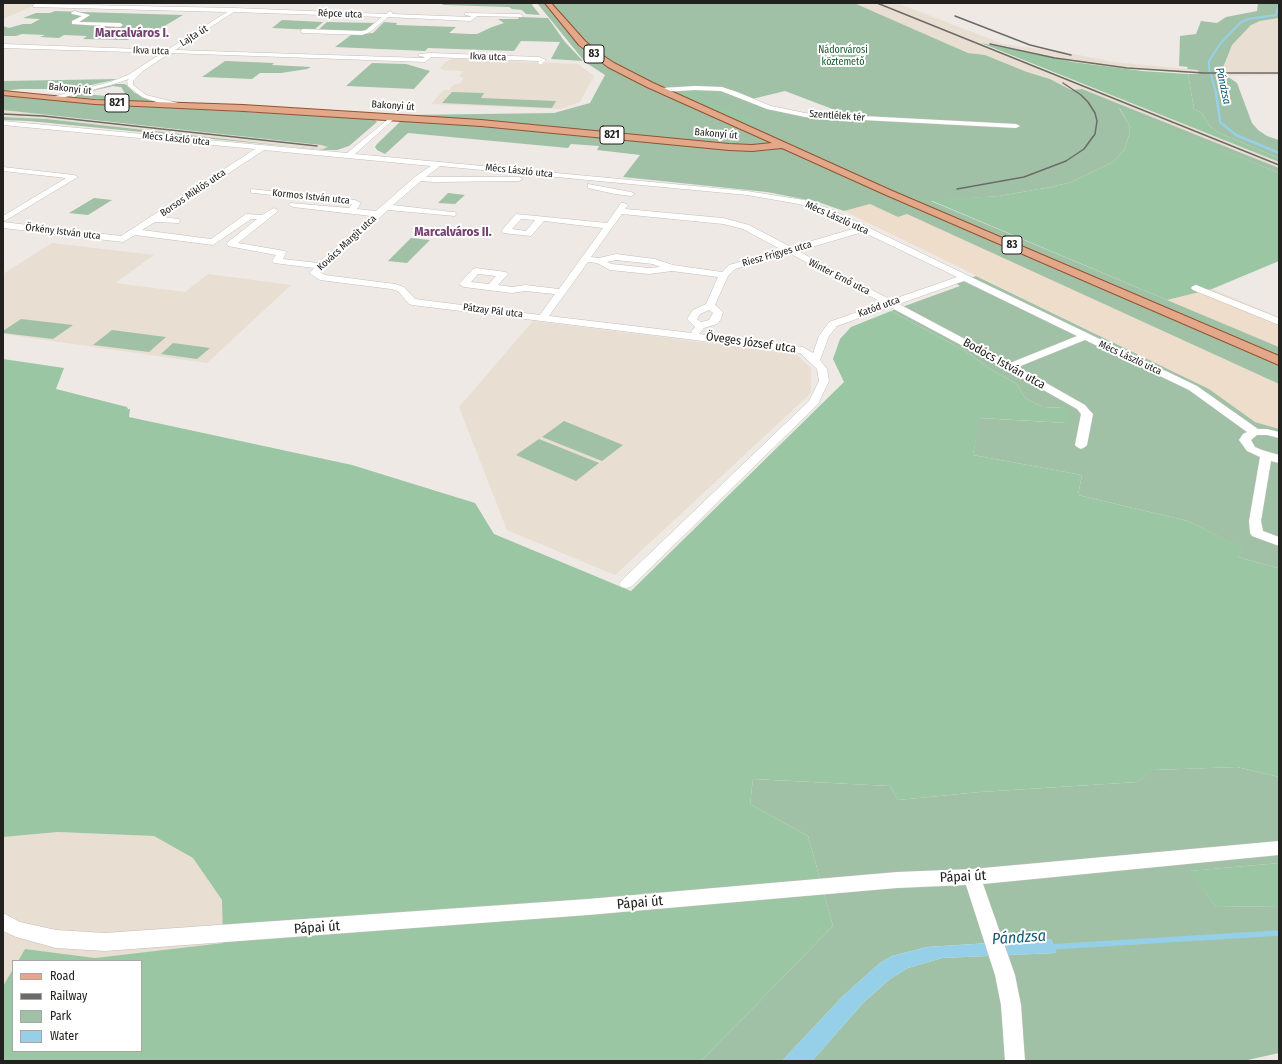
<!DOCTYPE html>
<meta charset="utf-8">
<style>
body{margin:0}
#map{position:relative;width:1282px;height:1064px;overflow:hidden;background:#eee9e4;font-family:"Fira Sans Condensed",sans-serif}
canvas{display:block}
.frame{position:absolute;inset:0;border:4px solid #22211f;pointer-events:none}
.legend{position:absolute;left:12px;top:960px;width:130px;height:92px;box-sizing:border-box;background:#fff;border:1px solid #a7a6a5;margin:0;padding:5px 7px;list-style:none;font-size:12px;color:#22211f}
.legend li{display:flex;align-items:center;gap:8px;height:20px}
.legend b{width:20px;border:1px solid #a7a6a5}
</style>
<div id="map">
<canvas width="1282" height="1064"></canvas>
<div class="frame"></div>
<ul class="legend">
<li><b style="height:5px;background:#e2a889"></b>Road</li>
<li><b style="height:5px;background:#6d6b67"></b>Railway</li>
<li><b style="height:11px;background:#a1c1a6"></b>Park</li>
<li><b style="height:11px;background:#96d0e8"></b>Water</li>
</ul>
</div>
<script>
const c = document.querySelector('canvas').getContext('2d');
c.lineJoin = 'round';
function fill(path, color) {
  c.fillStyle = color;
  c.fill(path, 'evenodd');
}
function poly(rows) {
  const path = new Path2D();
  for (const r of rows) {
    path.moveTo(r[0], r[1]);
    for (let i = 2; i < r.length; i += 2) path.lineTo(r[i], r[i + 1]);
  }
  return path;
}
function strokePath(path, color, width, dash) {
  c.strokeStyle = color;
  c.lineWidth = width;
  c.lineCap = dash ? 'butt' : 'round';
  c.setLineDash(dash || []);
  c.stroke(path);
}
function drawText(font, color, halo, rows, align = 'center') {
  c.font = font + ' "Fira Sans Condensed",sans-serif';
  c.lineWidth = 4;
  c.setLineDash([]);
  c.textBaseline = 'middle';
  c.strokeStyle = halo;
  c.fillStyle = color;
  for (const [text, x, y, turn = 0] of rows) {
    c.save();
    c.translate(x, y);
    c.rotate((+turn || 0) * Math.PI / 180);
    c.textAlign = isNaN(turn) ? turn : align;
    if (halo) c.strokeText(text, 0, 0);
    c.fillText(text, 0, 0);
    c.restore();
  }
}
const commercial = poly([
 [870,204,898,217,907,214,1279,384,1279,429,1255,422,1209,389,844,211],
 [1212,289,1279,317,1279,347,1167,300]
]);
const built = poly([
 [3,3,40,3,3,19],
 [854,3,897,3,1003,44,1039,49,1044,48,1113,62,1198,70,1200,74,1114,68,1053,59,982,44,1279,162,1279,168,1082,89,1071,90,1050,79,1027,72,985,55,968,53],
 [1279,18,1279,75,1227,76,1219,75,1217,70,1222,68,1232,45,1251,25,1260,21],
 [453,59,578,64,594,76,580,102,560,109,431,104,444,90,449,90,453,85,460,83,464,78,459,76,463,71,443,70,440,68,447,61],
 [3,110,321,145,328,147,323,149,313,149,47,119,3,117],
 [52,243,154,255,115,283,185,292,208,274,291,285,207,363,3,334,3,274],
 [533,321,796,354,811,368,811,393,615,575,507,530,459,407],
 [58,832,154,836,193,858,222,900,223,943,95,958,25,949,18,961,13,961,13,969,3,986,3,837]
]);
const green = poly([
 [439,3,534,3,532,5,540,15,526,14,522,10,512,9,509,7,444,5],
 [537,3,854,3,968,53,985,55,1027,72,1050,79,1071,90,1082,89,1279,168,1279,173,1119,108,1129,125,1130,132,1124,150,1113,162,1071,182,1051,187,999,196,931,201,1279,347,1279,384,907,214,898,217,870,204,844,211,818,202,767,192,623,177,640,155,597,150,599,146,571,144,568,148,408,133,385,154,377,150,375,147,377,144,407,115,554,113,590,103,605,75,585,62],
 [785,91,835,110,815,115,799,113,766,105,752,99],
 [1258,3,1279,3,1279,18,1260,21,1251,25,1232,45,1222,70,1217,70,1219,75,1227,76,1237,83,1252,123,1258,130,1267,136,1279,140,1279,158,1217,132,1209,125,1202,113,1194,109,1188,74,1199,74,1198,70,1187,69,1188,67,1179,66,1180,36,1196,34,1201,21,1217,23,1226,17,1257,11],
 [55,11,82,12,183,15,146,37,133,37,127,40,83,39,87,36,64,35,59,38,40,37,45,35,22,34,16,36,3,36,3,26,9,28,23,24,31,24,40,19,23,18,36,13,50,13],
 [519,17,548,18,565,42,583,61,551,59,560,42,521,41,514,51,428,48,425,51,335,47,351,35,373,33,384,22,397,23,396,25,456,27,449,33,470,34,477,34,492,27,504,23,498,19,518,19],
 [282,20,323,22,314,30,272,28],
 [327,22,375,23,366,31,317,31],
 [225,61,274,63,272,65,311,67,307,69,281,73,260,73,252,79,202,77],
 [372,63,406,64,430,71,414,89,346,86],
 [118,79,73,89,20,89,3,91,3,81],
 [116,84,125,84,135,93,151,101,144,103,74,97,79,94],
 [113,86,121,87,126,95,116,97,87,94,88,92],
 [452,92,484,93,481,98,556,101,552,108,442,103],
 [3,94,82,103,374,119,377,122,349,146,337,150,326,150,29,121,3,120,3,117,47,119,313,149,323,149,328,147,321,145,3,110],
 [448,193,465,195,455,204,438,203],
 [94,198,112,200,88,215,69,213],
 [411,238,430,240,407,263,388,261],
 [976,276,1209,389,1255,422,1279,429,1278,568,1238,557,1242,548,1188,521,1078,495,1082,475,973,455,979,418,1067,423,1065,408,1043,407,1025,398,1017,384,990,369,967,352,891,311,960,286,955,283],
 [21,319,73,325,53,339,3,333,3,331],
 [112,330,166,337,149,352,93,345],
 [173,343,210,348,197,359,161,354],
 [564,421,623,445,602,461,542,437],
 [539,439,599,463,576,481,516,455],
 [1237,767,1279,777,1279,863,1190,871,1216,907,1279,906,1279,1053,1243,1061,812,1061,864,1002,890,979,908,968,942,958,1056,953,1051,939,927,947,892,956,880,963,843,996,782,1061,701,1061,833,926,808,836,750,804,753,779,890,786,898,800,980,792,1138,782,1153,770]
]);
const forest = poly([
 [981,43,1073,62,1142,71,1188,74,1194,109,1202,113,1209,125,1217,132,1279,158,1279,162],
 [713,89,724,93,703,93,697,96,758,122,741,121,687,99,680,94,684,91],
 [1119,107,1279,173,1279,261,1212,289,1167,300,930,200,999,196,1051,187,1071,182,1113,162,1124,150,1130,132,1129,125],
 [891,311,967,352,990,369,1017,384,1025,398,1043,407,1065,408,1070,415,1067,423,980,418,973,455,1082,475,1078,495,1188,521,1243,548,1238,557,1278,568,1279,560,1279,777,1237,767,1154,770,1138,782,980,792,898,800,890,786,753,779,750,804,808,836,833,926,701,1061,3,1061,3,986,13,969,13,1051,141,1051,141,961,18,961,25,949,95,958,223,943,222,900,193,858,154,836,58,832,3,837,3,359,64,368,56,389,127,407,128,409,130,409,129,417,352,465,475,503,494,534,631,591,844,382,833,359,840,339,851,327],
 [1279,863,1279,906,1216,907,1189,871]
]);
const water = poly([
 [1051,939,1056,953,942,958,908,968,890,979,864,1002,812,1061,782,1061,843,996,880,963,892,956,927,947]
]);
const streamFar2 = poly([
 [1216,93,1209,69,1209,61,1220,44,1241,22,1248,19,1276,15,1279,3]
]);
const streamFar1 = poly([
 [1216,92,1220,122,1236,135,1279,153]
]);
const stream = poly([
 [1050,947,1279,933]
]);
const minor = poly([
 [35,4,234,8,386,14,390,11,393,13,392,14,470,17,471,16,465,15,465,13,520,14,523,16,522,17,477,16,471,21,388,17,370,32,362,35,303,33,300,31,303,29,362,31,366,30,382,17,234,12,175,50,423,58,425,57,419,56,419,54,430,53,539,57,546,60,541,65,538,63,539,61,431,57,425,62,170,53,143,71,133,81,133,85,146,95,182,104,182,106,159,103,142,97,128,86,127,81,129,79,114,84,54,100,51,98,52,97,110,82,128,75,162,53,3,48,3,44,167,50,227,12,33,7,33,5,35,4],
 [74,11,90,15,79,22,120,23,123,25,120,27,72,24,72,21,82,16,72,14,71,13,74,11],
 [695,86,722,87,737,92,771,106,805,113,1016,124,1020,126,1016,128,805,117,767,109,721,91,695,90,661,92,658,90,661,88,695,86],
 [393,115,396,117,395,118,355,154,747,191,804,200,830,209,1197,386,1258,429,1267,429,1279,432,1279,438,1267,435,1257,435,1251,440,1255,447,1262,450,1279,455,1279,463,1271,461,1261,521,1263,531,1279,537,1279,546,1252,536,1250,533,1249,521,1260,457,1247,451,1239,440,1243,434,1247,432,1189,390,1085,340,1018,367,1085,405,1091,412,1093,414,1087,445,1085,447,1081,449,1077,447,1075,445,1081,414,1077,409,1006,369,890,307,837,326,829,336,820,360,827,369,829,381,818,404,631,587,626,588,621,587,619,584,621,581,809,401,819,381,817,369,800,353,412,305,409,304,398,291,391,289,320,280,309,273,314,268,274,263,272,261,276,255,228,246,227,244,228,242,257,219,251,219,213,245,135,235,123,242,3,228,3,216,66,178,3,171,3,167,74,175,78,177,3,222,121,236,255,149,3,125,3,121,347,153,393,115],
 [264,150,431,166,416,176,376,211,357,209,361,203,355,200,251,189,251,193,254,193,352,204,349,208,290,203,289,205,293,207,371,216,318,263,283,259,286,253,285,251,238,243,277,212,278,210,274,208,262,215,246,214,211,239,142,230,155,222,179,223,180,221,179,219,162,217,264,150],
 [440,166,747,195,799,204,824,213,856,228,791,247,749,225,723,218,625,209,628,205,624,203,621,203,607,223,516,214,503,229,502,231,503,233,531,236,544,221,603,228,559,289,525,285,512,287,498,285,508,274,506,272,476,268,473,269,459,284,464,287,512,293,525,291,555,294,540,315,415,299,404,287,395,284,325,275,320,272,388,210,455,216,456,214,455,212,452,212,393,205,421,181,435,182,519,181,523,179,519,177,426,177,440,166],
 [622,214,723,224,743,229,782,250,729,265,722,272,673,265,655,259,616,254,599,258,591,257,622,214],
 [521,219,535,220,526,231,512,229,521,219],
 [863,232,957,277,891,300,798,251,863,232],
 [789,253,883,303,829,322,819,336,813,353,803,347,699,334,704,328,717,324,721,319,723,312,715,305,728,276,735,269,789,253],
 [616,260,653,264,660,267,649,268,612,264,607,262,616,260],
 [588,262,597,263,610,270,649,274,672,271,718,277,706,304,693,310,687,319,695,327,691,332,692,333,549,316,588,262],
 [478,274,496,276,489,284,471,282,478,274],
 [964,281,1077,336,1010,363,899,304,964,281],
 [709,310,713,313,709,320,701,322,697,319,700,314,709,310],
 [588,184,631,192,635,194,631,196,615,194,588,188,588,184],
 [1196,285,1279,318,1279,325,1193,290,1191,288,1193,286,1196,285],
 [1279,841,1279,855,983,884,1015,975,1021,1005,1025,1061,1005,1061,1001,1005,995,975,966,885,897,888,588,915,105,951,56,948,16,937,3,931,3,913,20,922,56,930,105,933,588,899,897,872,972,869,1279,841]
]);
const major = poly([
 [545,3,551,3,585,41,599,53,614,63,653,83,890,190,1279,356,1279,365,884,194,782,148,752,151,729,150,481,126,243,111,95,104,3,95,3,91,95,100,243,105,481,120,729,144,752,145,772,143,647,87,608,67,579,45,545,3]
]);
const rail = poly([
 [877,3,1279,165],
 [955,16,1030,45,1071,55],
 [990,44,1055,58,1127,68,1204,73,1279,73],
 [3,114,43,116,317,146],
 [957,189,1024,177,1066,161,1084,149,1095,134,1097,121,1095,113,1088,102,1081,95,1063,83]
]);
const farStreetnames = [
 ["Répce utca",340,14,2],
 ["Lajta út",194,36,-32],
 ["Ikva utca",151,51,2],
 ["Ikva utca",488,57,2],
 ["Bakonyi út",70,89,6],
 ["Bakonyi út",393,106,4],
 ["Szentlélek tér",837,116,4],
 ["Bakonyi út",716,134,5],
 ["Mécs László utca",176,139,6],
 ["Mécs László utca",519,171,6],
 ["Borsos Miklós utca",193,193,-34],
 ["Kormos István utca",311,197,6],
 ["Mécs László utca",837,218,24],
 ["Örkény István utca",63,232,7],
 ["Kovács Margit utca",347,243,-43],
 ["Riesz Frigyes utca",777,254,-16],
 ["Winter Ernő utca",839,277,27],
 ["Katód utca",879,307,-20],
 ["Pátzay Pál utca",493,311,7],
 ["Mécs László utca",1130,358,25]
];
const farParknames = [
 ["Nádorvárosi",843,50],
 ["köztemető",843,62]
];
const shields = [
 [594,54,20],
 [117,103,24],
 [612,135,24],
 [1012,245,20]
];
const shieldNames = [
 ["83",594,54],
 ["821",117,103],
 ["821",612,135],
 ["83",1012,245]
];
const farWaternames = [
 ["Pándzsa",1223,86,78]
];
const streetNames = [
 ["Öveges József utca",751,343,8],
 ["Bodócs István utca",1004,364,29]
];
const farDistrictnames = [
 ["Marcalváros I.",132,33],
 ["Marcalváros II.",453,232]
];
const nearStreetnames = [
 ["Pápai út",963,877,-3],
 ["Pápai út",640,903,-5],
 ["Pápai út",317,928,-4]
];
const nearWaternames = [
 ["Pándzsa",1019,938,-4]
];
fill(commercial, '#efddcc');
fill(built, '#e8ded2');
fill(green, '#a1c1a6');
fill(forest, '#9bc6a3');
fill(water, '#96d0e8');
strokePath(streamFar2, '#96d0e8', 2);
strokePath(streamFar1, '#96d0e8', 2.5);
strokePath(stream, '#96d0e8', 5.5);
strokePath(minor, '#c3beb9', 1);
strokePath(major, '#925331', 2);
fill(minor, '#fff');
fill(major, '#e2a889');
strokePath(rail, '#6d6b67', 1.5);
drawText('10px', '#22211f', '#fff', farStreetnames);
drawText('10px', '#155629', '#fff', farParknames);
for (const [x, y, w] of shields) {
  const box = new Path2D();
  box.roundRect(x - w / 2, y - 9, w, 18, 3);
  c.fillStyle = '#fff';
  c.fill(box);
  strokePath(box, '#22211f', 1);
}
drawText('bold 11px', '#22211f', null, shieldNames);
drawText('italic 11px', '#115c74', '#fff', farWaternames);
drawText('12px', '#22211f', '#fff', streetNames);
drawText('bold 13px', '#764172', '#fff', farDistrictnames);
drawText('14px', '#22211f', '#fff', nearStreetnames);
drawText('italic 16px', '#115c74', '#fff', nearWaternames);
</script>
